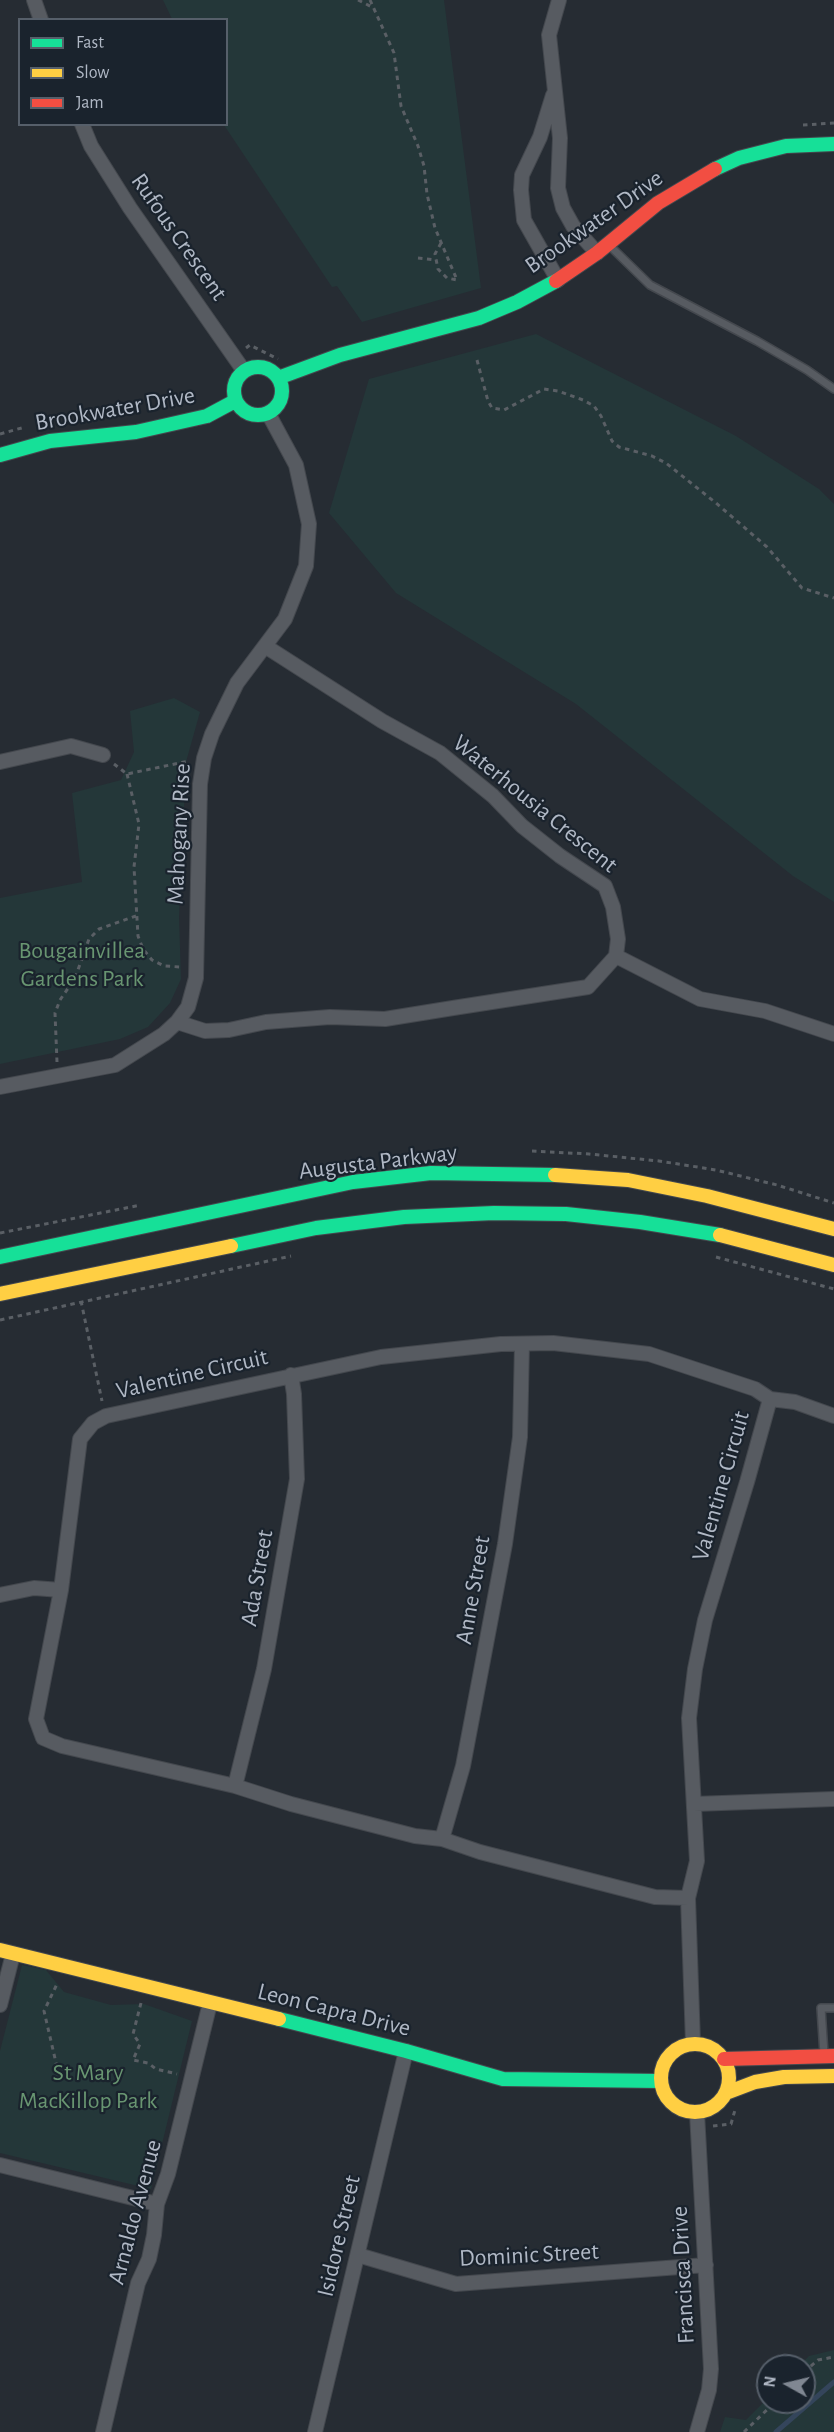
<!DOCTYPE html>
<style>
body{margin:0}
#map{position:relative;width:834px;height:2432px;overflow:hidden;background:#262c33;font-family:"Alegreya Sans",sans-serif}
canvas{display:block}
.legend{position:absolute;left:18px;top:18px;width:210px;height:108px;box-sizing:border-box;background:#1a232d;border:2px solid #565f6a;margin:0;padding:8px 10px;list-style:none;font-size:18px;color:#b0b8c5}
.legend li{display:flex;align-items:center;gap:12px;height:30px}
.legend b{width:30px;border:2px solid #565f6a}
.north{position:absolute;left:756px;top:2354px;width:60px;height:60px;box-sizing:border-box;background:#1a232d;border:2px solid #565f6a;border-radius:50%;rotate:278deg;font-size:16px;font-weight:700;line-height:24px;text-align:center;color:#b0b8c5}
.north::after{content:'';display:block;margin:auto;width:21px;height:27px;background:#808792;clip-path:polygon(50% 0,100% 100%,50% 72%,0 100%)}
</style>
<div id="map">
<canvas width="834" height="2432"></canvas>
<ul class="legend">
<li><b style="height:8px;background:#16e098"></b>Fast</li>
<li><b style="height:8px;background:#ffcf43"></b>Slow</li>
<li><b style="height:8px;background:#f24e42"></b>Jam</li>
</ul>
<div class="north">N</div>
</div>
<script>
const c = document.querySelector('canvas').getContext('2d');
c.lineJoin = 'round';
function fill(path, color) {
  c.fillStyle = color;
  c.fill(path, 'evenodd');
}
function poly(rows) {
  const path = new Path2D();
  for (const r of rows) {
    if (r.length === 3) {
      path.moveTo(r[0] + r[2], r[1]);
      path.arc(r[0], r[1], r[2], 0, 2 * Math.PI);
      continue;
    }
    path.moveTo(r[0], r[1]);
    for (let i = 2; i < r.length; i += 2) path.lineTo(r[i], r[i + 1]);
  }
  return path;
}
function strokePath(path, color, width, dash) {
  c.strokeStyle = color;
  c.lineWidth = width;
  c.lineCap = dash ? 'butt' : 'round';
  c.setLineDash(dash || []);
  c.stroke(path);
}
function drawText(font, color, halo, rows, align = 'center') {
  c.font = font + ' "Alegreya Sans",sans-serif';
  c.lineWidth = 4.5;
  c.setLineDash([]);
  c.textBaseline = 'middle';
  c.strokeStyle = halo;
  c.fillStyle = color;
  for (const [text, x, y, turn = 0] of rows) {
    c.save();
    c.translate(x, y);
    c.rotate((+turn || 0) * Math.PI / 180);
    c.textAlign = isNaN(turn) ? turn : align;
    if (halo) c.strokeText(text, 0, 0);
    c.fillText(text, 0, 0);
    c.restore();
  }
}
const green = poly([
 [163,0,444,0,481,288,362,322,337,286,332,287,224,125,226,124,226,20,172,19],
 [536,334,736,436,819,489,834,504,834,902,793,876,576,704,396,593,329,513,369,379],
 [174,698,200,712,186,762,179,917,181,979,170,1003,148,1027,120,1039,0,1064,0,898,82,882,72,793,121,780,134,752,130,711],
 [22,1965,46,1970,64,1992,111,2005,144,2004,192,2021,151,2189,0,2153,0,2051],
 [834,2350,834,2432,720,2432,725,2417,746,2420,768,2398,768,2402,804,2402,804,2366,799,2366,809,2356]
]);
const stream = poly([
 [776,2432,834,2382]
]);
const path = poly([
 [358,0,372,7],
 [370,0,394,53,401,106,418,146,424,166,427,194,435,228,457,280],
 [803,125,834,123],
 [441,243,435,254,438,269,447,278,457,280],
 [418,258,436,260],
 [246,348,250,345,278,359],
 [477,360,488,401,492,408,504,410,544,389,558,391,583,400,594,406,601,416,612,441,619,447,652,456,666,463,716,503,767,547,802,588,834,598],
 [0,434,25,427],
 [114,764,127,774,189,761],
 [127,774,139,824,134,867,138,936,143,949,152,960,164,966,181,967],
 [57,1062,55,1013,60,1000,75,978,89,939,99,929,136,916],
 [532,1151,589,1154,659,1161,716,1170,777,1185,834,1203],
 [0,1233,141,1205],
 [716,1257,834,1289],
 [81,1301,102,1401],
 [0,1320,291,1256],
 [141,2003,133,2034,140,2044,133,2060,148,2063,156,2069,177,2074],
 [57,2067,44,2011,58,1982],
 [713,2126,731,2124,735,2110],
 [804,2372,818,2360,834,2357],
 [744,2432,775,2402]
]);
const lane = poly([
 [610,246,650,285,757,341,807,370,834,389],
 [824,2054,821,2008,834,2008]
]);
const street = poly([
 [34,0,41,20],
 [559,0,549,35,560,138,558,188,563,208,573,226,597,253],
 [553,95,540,137,522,175,521,190,524,220,558,280],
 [82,124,91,146,130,208,244,371],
 [0,762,71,746,103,755],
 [616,956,700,999,765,1011,834,1034],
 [177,1022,205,1031,229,1030,266,1022,330,1017,385,1019,453,1008,588,987,616,956,618,939,613,907,605,886,560,856,522,826,493,796,440,753,382,721,265,646],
 [0,1087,115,1065,164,1034,177,1022,188,1007,196,978,200,784,204,758,212,734,237,683,285,619,306,566,309,524,296,465,268,413],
 [770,1399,795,1402,834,1416],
 [0,1595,34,1588,61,1590],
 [235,1786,264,1669,297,1479,294,1394,291,1375],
 [694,1804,834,1799],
 [442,1839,463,1766,505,1544,520,1437,522,1344],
 [688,1898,697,1861,689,1718,695,1669,705,1620,747,1482,770,1399,755,1389,649,1354,553,1343,501,1344,381,1357,106,1416,93,1423,80,1439,61,1590,36,1719,43,1738,62,1746,235,1786,291,1804,415,1836,442,1839,480,1852,655,1897,688,1898,693,2043],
 [0,2005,13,1954],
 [697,2113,711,2369,709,2390,697,2432],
 [0,2165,157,2204],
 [358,2255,456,2284,706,2265],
 [103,2432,138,2283,149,2259,154,2235,157,2204,168,2174,210,2003],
 [315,2432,406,2051]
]);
const fast = poly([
 [715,169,739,158,786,146,834,144],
 [258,391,24],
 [278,378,340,355,479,318,517,302,556,281],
 [0,455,50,441,136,432,207,416,235,401],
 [231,1246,316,1228,404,1217,494,1213,566,1214,640,1222,720,1235],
 [0,1257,353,1182,431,1173,555,1175],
 [279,2019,406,2051,503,2079,660,2081]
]);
const slow = poly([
 [555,1175,628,1180,707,1196,834,1229],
 [720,1235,834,1265],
 [0,1294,231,1246],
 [0,1950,279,2019],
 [695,2078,34],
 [726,2093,755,2082,784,2077,834,2076]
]);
const jam = poly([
 [556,281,597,253,658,203,715,169],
 [724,2059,834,2056]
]);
const streetNames = [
 ["Brookwater Drive",594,222,-35],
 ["Rufous Crescent",179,237,55],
 ["Brookwater Drive",115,409,-10],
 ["Waterhousia Crescent",535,804,39],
 ["Mahogany Rise",179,834,-87],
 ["Augusta Parkway",378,1162,-7],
 ["Valentine Circuit",192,1374,-13],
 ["Valentine Circuit",721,1486,-74],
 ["Ada Street",257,1578,-80],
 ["Anne Street",473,1590,-80],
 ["Leon Capra Drive",334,2010,14],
 ["Arnaldo Avenue",135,2212,-75],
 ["Isidore Street",339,2236,-77],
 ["Dominic Street",529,2255,-3],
 ["Francisca Drive",683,2275,-93]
];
const parkNames = [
 ["Bougainvillea",82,951],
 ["Gardens Park",82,979],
 ["St Mary",88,2073],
 ["MacKillop Park",88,2101]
];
fill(green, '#243739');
strokePath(stream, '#34455b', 5);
strokePath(lane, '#44484e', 10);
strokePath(street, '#44484e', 16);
strokePath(fast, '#44484e', 16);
strokePath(slow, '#44484e', 16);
strokePath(jam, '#44484e', 16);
strokePath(path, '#5a5f65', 3, [4.5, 4.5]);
strokePath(lane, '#575b61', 7);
strokePath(street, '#575b61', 14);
strokePath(fast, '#16e098', 14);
strokePath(slow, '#ffcf43', 14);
strokePath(jam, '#f24e42', 14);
drawText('24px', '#b0b8c5', '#1a232d', streetNames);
drawText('24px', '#689571', '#1a232d', parkNames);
</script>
